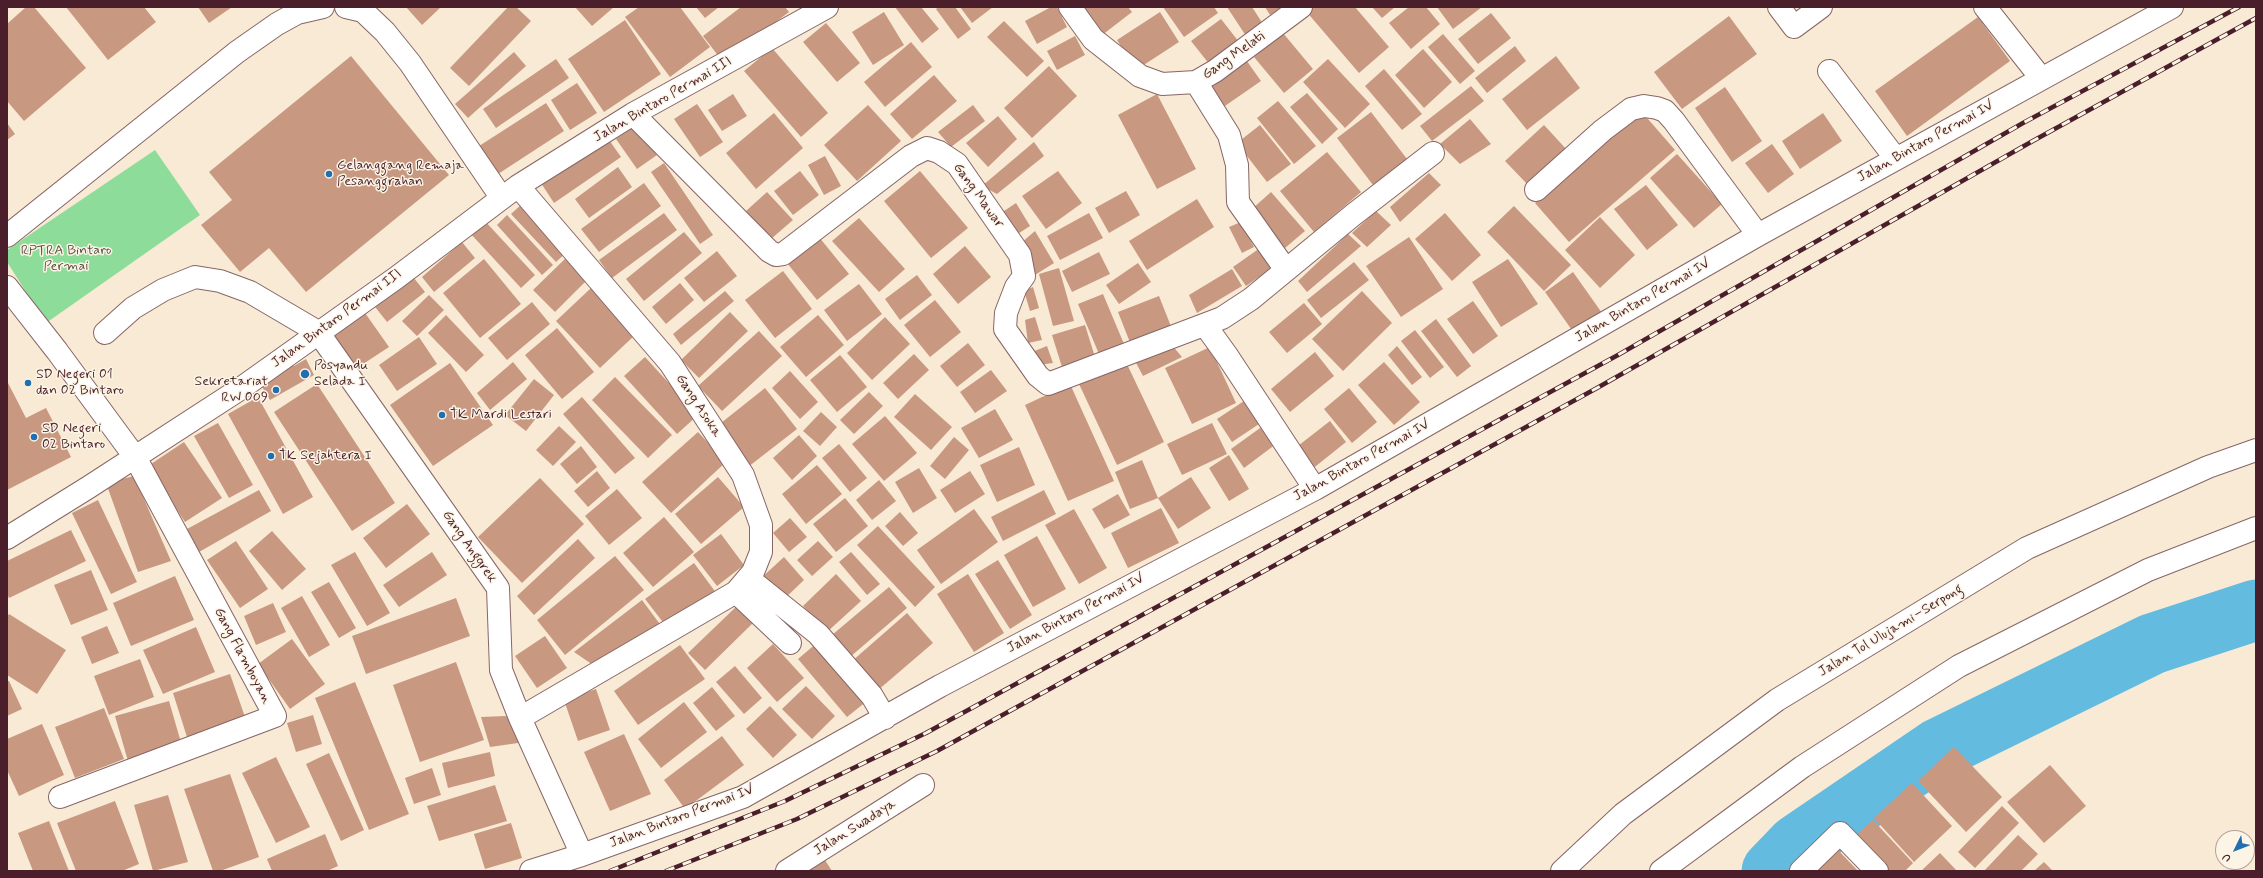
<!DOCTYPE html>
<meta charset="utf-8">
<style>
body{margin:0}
#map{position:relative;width:2263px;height:878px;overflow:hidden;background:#f8ead4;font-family:Mynerve,sans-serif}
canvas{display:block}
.frame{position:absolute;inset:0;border:8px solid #4a1f2b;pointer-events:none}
.north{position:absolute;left:2215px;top:830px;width:40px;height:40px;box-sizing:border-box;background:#fcf5e5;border:1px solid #b59f9b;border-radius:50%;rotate:227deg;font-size:11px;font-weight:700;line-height:16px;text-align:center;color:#4a1f2b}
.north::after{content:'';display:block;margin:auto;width:14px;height:18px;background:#1f6fb2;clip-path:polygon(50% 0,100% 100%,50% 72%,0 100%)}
</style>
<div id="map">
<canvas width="2263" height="878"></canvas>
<div class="frame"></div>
<div class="north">U</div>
</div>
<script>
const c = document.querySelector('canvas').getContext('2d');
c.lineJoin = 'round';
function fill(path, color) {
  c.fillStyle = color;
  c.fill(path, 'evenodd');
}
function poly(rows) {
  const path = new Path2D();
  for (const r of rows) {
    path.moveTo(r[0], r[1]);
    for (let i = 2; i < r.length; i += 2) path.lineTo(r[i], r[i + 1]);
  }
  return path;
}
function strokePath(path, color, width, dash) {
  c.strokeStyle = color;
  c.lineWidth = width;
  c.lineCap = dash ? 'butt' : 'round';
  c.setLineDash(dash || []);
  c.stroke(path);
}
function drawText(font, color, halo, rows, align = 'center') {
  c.font = font + ' Mynerve,sans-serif';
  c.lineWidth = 3;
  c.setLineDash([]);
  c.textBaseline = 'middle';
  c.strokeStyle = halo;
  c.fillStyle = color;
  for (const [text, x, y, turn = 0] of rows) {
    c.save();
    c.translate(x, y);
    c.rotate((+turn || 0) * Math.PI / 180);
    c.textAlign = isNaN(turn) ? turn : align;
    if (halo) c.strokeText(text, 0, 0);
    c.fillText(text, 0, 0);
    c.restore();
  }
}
const green = poly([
 [155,150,200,215,46,323,7,262,7,250]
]);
const river = poly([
 [1772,871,1797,845,1938,749,2152,644,2256,610]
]);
const building = poly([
 [26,7,34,7,86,68,24,121,7,101,7,24],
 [66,7,144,7,156,22,108,60],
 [198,7,232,7,209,23],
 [406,7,441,7,422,25],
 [508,7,516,7,531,21,469,86,450,68],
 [575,7,614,7,592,26],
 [639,7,680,7,710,47,670,77,625,17],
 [696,7,719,7,705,18],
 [741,7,785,7,789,12,723,62,703,36],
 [895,7,921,7,939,29,922,43],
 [939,7,955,7,971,29,958,39,936,9],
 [960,7,993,7,972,23],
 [1051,7,1057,7,1067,27,1037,44,1025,21],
 [1084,7,1128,7,1132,12,1097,39,1077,12],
 [1163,7,1214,7,1218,13,1184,37],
 [1227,7,1252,7,1265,27,1248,39],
 [1265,7,1283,7,1270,15],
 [1308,7,1355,7,1389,47,1359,73,1305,10],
 [1372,7,1395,7,1382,18],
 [1409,7,1426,7,1440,24,1411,49,1389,23],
 [1437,7,1482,7,1453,29],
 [884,12,904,45,873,65,852,32],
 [1160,12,1179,42,1136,70,1117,40],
 [1491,13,1511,38,1478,64,1458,39],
 [1729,16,1757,54,1682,109,1654,72],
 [1978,17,2010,61,1907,136,1875,91],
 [1221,19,1239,42,1210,65,1191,41],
 [625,20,661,74,604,112,568,59],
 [1004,21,1044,61,1027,77,987,37],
 [826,23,860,63,837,82,803,42],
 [1283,33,1313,69,1284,93,1254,57],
 [1443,34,1475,71,1460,84,1428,47],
 [1075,36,1085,55,1057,70,1047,51],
 [911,42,932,67,885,107,864,82],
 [1515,46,1526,61,1487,93,1475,78],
 [772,48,828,113,801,137,744,71],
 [1423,49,1452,82,1424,108,1395,75],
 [514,52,526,66,468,118,455,104],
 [351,56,449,175,306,292,269,248,240,272,201,225,232,200,209,172],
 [1556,56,1580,88,1527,130,1502,99],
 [1244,57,1261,81,1222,108,1205,84],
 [556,59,569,78,496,128,483,109],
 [1328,59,1370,104,1345,128,1303,82],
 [1049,66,1077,96,1032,138,1004,108],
 [1384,69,1422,114,1402,130,1365,86],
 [934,75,957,101,912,139,890,114],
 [577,83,597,113,570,130,551,100],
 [1471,86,1484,101,1432,141,1420,126],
 [1725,87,1762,141,1732,162,1695,108],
 [1307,93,1338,129,1322,144,1290,107],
 [733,94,747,116,722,131,708,110],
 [1157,94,1196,169,1157,189,1118,115],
 [1278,101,1316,146,1294,164,1257,118],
 [546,103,564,131,495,176,476,148],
 [697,104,723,142,700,157,674,119],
 [868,105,901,141,857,181,824,145],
 [973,105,985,121,951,147,938,132],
 [1641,111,1675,150,1569,242,1535,203],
 [1371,112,1407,159,1373,185,1337,138],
 [774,113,803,148,756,189,726,153],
 [1823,113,1842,141,1800,169,1782,141],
 [998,116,1017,139,988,167,966,143],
 [1470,119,1491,144,1460,164,1440,144],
 [7,123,15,134,7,140],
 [637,125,657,155,637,169,616,139],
 [1260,125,1291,164,1267,182,1237,143],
 [1544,125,1567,150,1529,186,1505,161],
 [607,137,621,157,554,203,541,183],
 [1034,142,1044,156,997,194,982,186],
 [1772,144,1794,174,1768,193,1745,163],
 [1327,152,1361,192,1314,232,1280,191],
 [1677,154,1722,204,1694,228,1650,178],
 [825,156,841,186,824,195,808,165],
 [664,163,713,235,700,244,651,172],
 [618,167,632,187,589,218,575,199],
 [800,171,819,195,793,215,774,191],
 [920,171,968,228,931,258,884,201],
 [1058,171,1082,203,1046,229,1022,196],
 [1429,173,1441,185,1400,222,1390,207],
 [644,183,661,206,599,252,581,229],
 [1646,185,1678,225,1647,250,1614,209],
 [1126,191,1140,215,1109,233,1095,208],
 [767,192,793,220,771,239,746,211],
 [1271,192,1305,231,1285,248,1252,209],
 [1197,199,1214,227,1147,270,1129,241],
 [523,203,568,251,556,262,511,214],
 [1016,203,1030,226,1013,237,1001,213],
 [1514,206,1571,265,1544,291,1487,232],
 [1376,211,1391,225,1367,247,1352,233],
 [664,213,677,230,612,278,599,260],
 [1089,213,1103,238,1060,260,1047,236],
 [1445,213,1481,255,1452,281,1415,239],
 [507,215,553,265,542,275,497,225],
 [1600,217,1635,255,1600,288,1565,250],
 [859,218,905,269,879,292,832,241],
 [483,219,535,275,521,288,469,232],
 [1241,222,1254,247,1242,253,1229,227],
 [1035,231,1054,263,1035,275,1021,243],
 [684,232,702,253,644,301,626,279],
 [1348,234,1361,246,1307,292,1298,281],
 [819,237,849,274,817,300,787,263],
 [1409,237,1443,289,1401,317,1366,266],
 [462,242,475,258,434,292,422,277],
 [965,246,991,277,958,304,933,274],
 [1260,248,1272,268,1246,286,1233,267],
 [717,251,737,276,704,302,684,278],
 [1099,252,1110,274,1072,292,1062,271],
 [569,255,590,277,555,312,533,290],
 [484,259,521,304,480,338,443,293],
 [1508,259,1538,304,1501,327,1472,282],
 [1354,262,1369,280,1321,318,1307,300],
 [1138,263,1151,282,1119,304,1106,285],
 [1059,268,1074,321,1053,326,1039,274],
 [1232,269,1242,286,1197,313,1189,295],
 [783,271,812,309,775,338,745,300],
 [1573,272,1602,313,1574,333,1545,292],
 [410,273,425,292,387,322,372,303],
 [917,275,932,295,900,320,885,299],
 [680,283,694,300,666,324,652,307],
 [859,284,882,314,847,341,824,310],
 [1033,287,1039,308,1030,311,1024,291],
 [591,288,635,335,600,368,556,321],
 [725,291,734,301,681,345,673,334],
 [1362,291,1392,323,1343,371,1312,339],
 [1103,294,1124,344,1099,354,1078,304],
 [429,295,444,310,417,336,402,321],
 [1159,296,1172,329,1131,345,1118,312],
 [935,300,961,332,930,357,904,325],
 [1473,301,1498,336,1473,354,1447,319],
 [532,302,550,324,507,360,488,338],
 [1304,303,1322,324,1287,353,1269,332],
 [363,310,389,347,357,368,332,332],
 [730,312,748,331,699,378,681,360],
 [446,315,484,355,466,372,428,333],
 [818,315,844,345,806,377,780,347],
 [885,317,910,344,872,380,847,353],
 [1035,317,1042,340,1028,343,1025,320],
 [1436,319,1471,366,1457,377,1421,331],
 [1085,325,1095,357,1062,367,1052,335],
 [557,328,594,372,562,399,525,355],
 [1415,330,1444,367,1430,378,1401,341],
 [759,331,782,356,722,411,698,386],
 [419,337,437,364,397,391,379,365],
 [968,343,985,365,957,387,940,366],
 [1171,344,1182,357,1143,376,1134,359],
 [1047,346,1053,363,1038,365,1032,352],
 [1397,346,1422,377,1412,385,1388,355],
 [1210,347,1236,403,1192,424,1165,368],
 [1315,352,1334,376,1290,412,1271,389],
 [914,354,929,370,898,399,883,383],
 [840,355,867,387,837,412,810,380],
 [645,357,698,415,677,434,624,376],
 [306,359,314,375,270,400,258,380,291,361,294,366],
 [513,362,527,379,490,410,477,393],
 [1126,362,1164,442,1117,465,1079,384],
 [1384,362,1420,402,1394,425,1358,385],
 [450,363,493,425,433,466,390,405],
 [991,370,1007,391,975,413,960,392],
 [790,371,818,402,800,419,772,388],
 [615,377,672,435,648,458,592,400],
 [534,379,554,395,526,431,505,415],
 [7,381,26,418,46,408,71,457,7,490],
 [317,384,395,503,352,531,274,412],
 [1070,384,1114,481,1068,501,1025,405],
 [765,388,797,429,748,467,716,427],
 [1349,388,1377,422,1352,443,1324,409],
 [869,392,883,406,854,434,840,420],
 [915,394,952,427,931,450,894,417],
 [258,397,313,497,283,514,228,414],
 [582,397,635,458,615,474,563,414],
 [1244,401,1259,424,1232,442,1217,419],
 [995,409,1013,440,979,458,961,428],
 [821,412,837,427,820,446,803,431],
 [885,416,917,453,884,481,852,444],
 [1330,421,1346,442,1311,470,1294,449],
 [218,423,253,485,229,498,194,436],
 [1212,423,1227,454,1182,475,1167,444],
 [1267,423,1280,441,1244,468,1231,449],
 [559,426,576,442,553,466,536,450],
 [698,432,726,462,671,513,642,482],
 [799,435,817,456,792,480,773,458],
 [954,437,969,450,945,479,930,466],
 [184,442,222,498,185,522,148,466],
 [839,444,867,478,850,492,822,458],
 [581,446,597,467,577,484,560,464],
 [1019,447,1035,485,997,502,980,465],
 [1229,455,1249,489,1229,501,1209,468],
 [1142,460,1158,498,1130,509,1115,472],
 [817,465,842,494,806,524,782,494],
 [919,468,937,498,913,513,895,482],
 [597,471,610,488,588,507,574,491],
 [970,471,985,494,955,513,940,490],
 [134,476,171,561,138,572,106,483],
 [718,477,744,507,701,544,675,514],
 [1191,477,1211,508,1178,529,1158,498],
 [540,478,584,524,522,583,478,537],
 [879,480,896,501,872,520,856,500],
 [617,489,642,518,609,545,585,516],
 [259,490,271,511,199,552,187,529],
 [1044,490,1056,514,1003,541,991,517],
 [1118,494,1130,515,1104,529,1092,509],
 [845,498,868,526,836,552,813,524],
 [98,500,137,582,111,594,72,513],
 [407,504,430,534,386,568,363,538],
 [1161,508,1179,543,1128,568,1111,533],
 [974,509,998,542,941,584,917,550],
 [1074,509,1107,568,1079,584,1045,525],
 [900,512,918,533,903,546,885,526],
 [664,517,694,552,653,587,623,553],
 [790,518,807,537,789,552,773,533],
 [878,526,935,587,915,607,857,545],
 [71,530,86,561,9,598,7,594,7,561],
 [272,531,306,569,282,590,249,551],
 [721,534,744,565,717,586,693,555],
 [1037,536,1066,589,1033,607,1004,555],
 [578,539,595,558,534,615,517,596],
 [236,541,268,589,240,608,207,560],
 [818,541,833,557,812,576,797,560],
 [355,552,390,613,367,626,331,565],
 [432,552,447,575,399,607,383,585],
 [851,552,880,584,867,595,839,562],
 [615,556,644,590,565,655,537,620],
 [784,557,804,580,781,602,760,579],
 [998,560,1032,615,1010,629,975,574],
 [694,563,717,594,669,630,645,599],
 [91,570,108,610,71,625,54,585],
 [836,574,861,601,827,632,803,606],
 [968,574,1004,633,974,652,937,594],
 [175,576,194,620,131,646,113,603],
 [329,582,356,628,339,638,311,592],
 [889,587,907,608,850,657,832,635],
 [302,596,330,645,309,657,281,608],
 [456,598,470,636,366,674,352,636],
 [642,600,662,627,599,669,574,652],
 [273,603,286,632,256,645,244,616],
 [739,604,755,621,705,670,688,653],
 [907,613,933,643,877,691,851,662],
 [9,614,66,650,37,694,7,675,7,617],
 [107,626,119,653,92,664,81,637],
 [196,627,215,672,163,694,143,650],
 [545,636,567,668,537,688,515,656],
 [292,639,325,684,290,709,258,664],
 [818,642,867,701,847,717,798,659],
 [773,644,804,678,777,702,747,668],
 [680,645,705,679,638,725,614,691],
 [140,659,154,697,109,715,94,676],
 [456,662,484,740,420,762,393,685],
 [735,666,762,698,744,714,716,682],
 [230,674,245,717,187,737,173,693],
 [7,681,9,681,22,709,7,716],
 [355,682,409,814,369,830,315,698],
 [806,686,835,716,812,739,782,709],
 [712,687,735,716,716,731,693,703],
 [596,689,610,730,578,741,564,700],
 [169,701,182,746,128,761,115,716],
 [684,702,707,732,661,768,638,739],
 [770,706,797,735,773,758,746,729],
 [104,708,124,759,75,778,55,727],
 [313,715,322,744,296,752,287,723],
 [506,716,525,742,490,747,481,717],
 [42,724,64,775,19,796,7,770,7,739],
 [624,734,651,794,610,811,584,752],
 [722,736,744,765,685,809,664,780],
 [1954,747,2002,797,1966,832,1918,781],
 [490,752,495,776,448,788,442,763],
 [329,753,364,830,341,841,306,764],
 [276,757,310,827,276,843,242,773],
 [2050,765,2086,806,2044,843,2007,802],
 [432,768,441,795,414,804,405,778],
 [230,774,259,857,220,871,213,871,184,789],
 [1912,783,1952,826,1914,862,1874,818],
 [495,785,507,821,439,841,427,806],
 [168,795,188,862,153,871,134,805],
 [115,801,139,864,122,871,76,871,57,823],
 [2002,806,2019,823,1975,868,1958,852],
 [1873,820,1913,863,1905,871,1883,871,1853,838],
 [49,821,69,871,33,871,18,833],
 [511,823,522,858,485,869,474,834],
 [325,834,338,866,327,871,272,871,267,859],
 [2018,835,2038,854,2021,871,1984,871],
 [1838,850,1858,871,1816,871],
 [1940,853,1957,871,1921,871],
 [823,857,832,871,802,871],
 [2044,862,2053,871,2034,871]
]);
const minor = poly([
 [346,7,363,11,385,32,410,63,501,197],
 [1070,7,1093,39,1140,76,1162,84,1196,82,1215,71,1301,7],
 [1779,7,1794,27,1821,7],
 [1985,7,2041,78],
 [1829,71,1896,159],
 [1196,82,1229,135,1237,165,1238,202,1286,270],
 [633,114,769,251,776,255,783,254,911,156,927,148,939,152,957,164,1020,255,1024,276,1016,287,1006,313,1005,329,1038,376,1048,384,1222,318,1251,299,1353,215,1433,153],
 [518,186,670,363,743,475,761,525,761,552,753,572,736,592,790,643],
 [1536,190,1603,130,1631,109,1644,106,1657,108,1665,111,1674,121,1758,235],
 [7,236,237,52,277,24,297,13,323,7],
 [7,287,57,351,135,457,275,716,60,797],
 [1205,325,1228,357,1315,489],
 [105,333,133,308,163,290,195,277,220,281,250,292,318,332,498,588,501,670,520,718,582,855],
 [7,538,89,487,240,389,396,278,518,186,633,114,827,7],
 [748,578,818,634,872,696,885,718],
 [520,718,736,592],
 [531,871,582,855,743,797,940,686,1315,489,1758,235,2172,7],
 [787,871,923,785],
 [1801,871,1840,833,1877,871]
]);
const highway = poly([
 [1562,871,1623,814,1777,700,2027,548,2208,467,2256,450],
 [1661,871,1802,767,1959,666,2148,570,2256,528]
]);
const rail = poly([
 [610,871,785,801,926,733,1618,355,2023,123,2239,7],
 [666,871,797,819,937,751,1597,388,2031,142,2256,18]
]);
const markers = [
 [329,174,4,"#1f6fb2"],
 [305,374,5,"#1f6fb2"],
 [28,383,4,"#1f6fb2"],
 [276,390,4,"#1f6fb2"],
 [442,415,4,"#1f6fb2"],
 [34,437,4,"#1f6fb2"],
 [271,456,4,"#1f6fb2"]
];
const streetNames = [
 ["Gang Melati",1234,56,-35],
 ["Jalan Bintaro Permai III",663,100,-30],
 ["Jalan Bintaro Permai IV",1926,142,-29],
 ["Gang Mawar",978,196,54],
 ["Jalan Bintaro Permai IV",1643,301,-30],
 ["Jalan Bintaro Permai III",337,319,-36],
 ["Gang Asoka",698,406,57],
 ["Jalan Bintaro Permai IV",1362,461,-29],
 ["Gang Anggrek",469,547,55],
 ["Jalan Bintaro Permai IV",1076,614,-28],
 ["Jalan Tol Ulujami–Serpong",1891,631,-31],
 ["Gang Flamboyan",242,656,62],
 ["Jalan Bintaro Permai IV",682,817,-21],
 ["Jalan Swadaya",855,828,-32]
];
const poiNames = [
 ["Gelanggang Remaja",337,166],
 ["Pesanggrahan",337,182],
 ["Posyandu",314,366],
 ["Selada I",314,382],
 ["SD Negeri 01",36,375],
 ["dan 02 Bintaro",36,391],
 ["Sekretariat",268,382,"right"],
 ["RW 009",268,398,"right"],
 ["TK Mardi Lestari",450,415],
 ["SD Negeri",42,429],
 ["02 Bintaro",42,445],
 ["TK Sejahtera I",279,456]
];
const parkNames = [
 ["RPTRA Bintaro",66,251],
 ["Permai",66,267]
];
fill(green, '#8edc9a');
strokePath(river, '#63bbe0', 61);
fill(building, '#c99881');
strokePath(minor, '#876666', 24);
strokePath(highway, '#876666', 24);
strokePath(minor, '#fff', 22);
strokePath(highway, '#fff', 22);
strokePath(rail, '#4a1f2b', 4.5);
strokePath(rail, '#fcf5e5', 3, [9]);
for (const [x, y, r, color] of markers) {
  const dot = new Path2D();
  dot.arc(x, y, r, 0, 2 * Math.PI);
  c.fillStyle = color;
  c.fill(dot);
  strokePath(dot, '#fcf5e5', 1.5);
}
drawText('14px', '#4a1f2b', '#fcf5e5', streetNames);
drawText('14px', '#4a1f2b', '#fcf5e5', poiNames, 'left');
drawText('14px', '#5b4e47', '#fcf5e5', parkNames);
</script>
